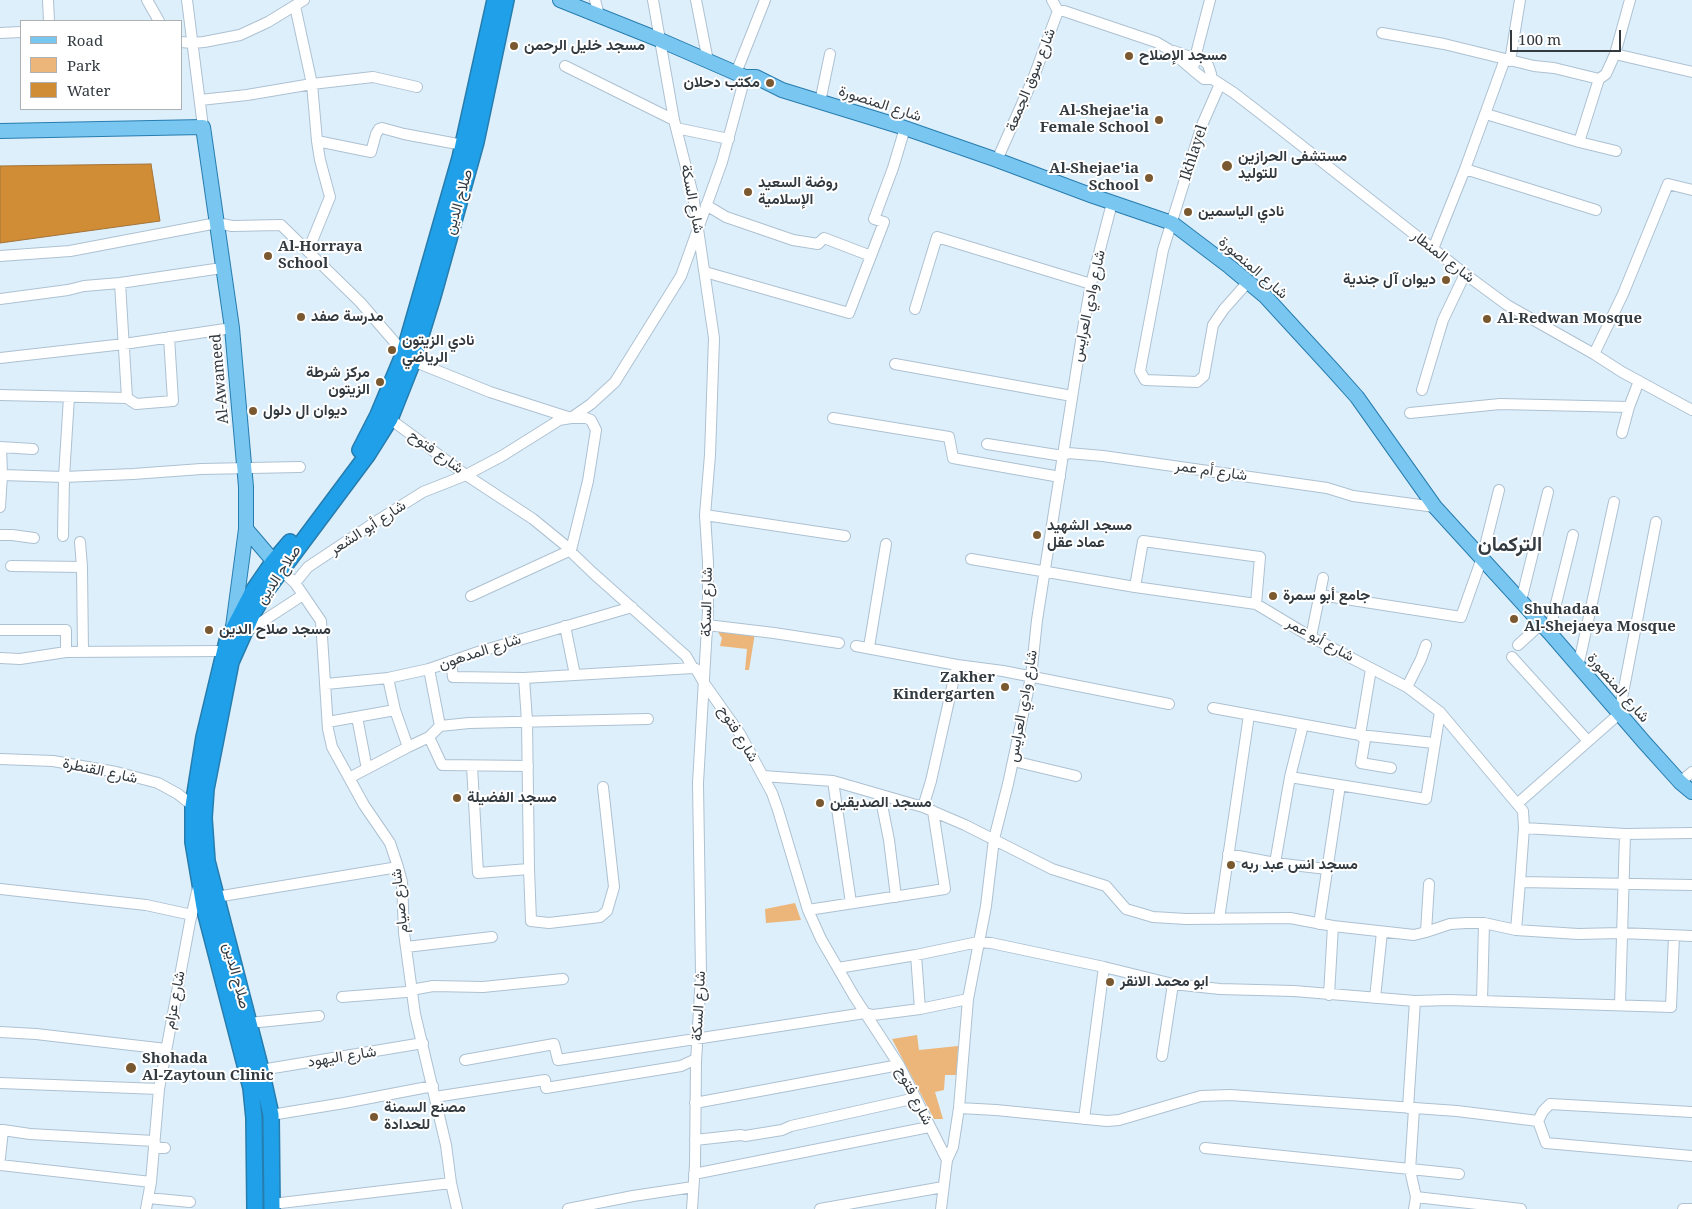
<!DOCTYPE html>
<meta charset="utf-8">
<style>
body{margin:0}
#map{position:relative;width:1692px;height:1209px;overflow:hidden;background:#deeffc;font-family:"Noto Serif",serif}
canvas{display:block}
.legend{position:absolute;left:20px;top:20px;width:162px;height:90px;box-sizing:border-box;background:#fff;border:1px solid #adb1b3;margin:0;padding:6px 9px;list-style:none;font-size:15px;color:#333b41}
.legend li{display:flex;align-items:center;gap:10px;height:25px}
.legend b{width:25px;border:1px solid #adb1b3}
.scale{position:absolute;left:1510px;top:30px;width:111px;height:22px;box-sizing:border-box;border:2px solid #333b41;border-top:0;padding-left:6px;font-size:15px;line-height:18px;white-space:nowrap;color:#333b41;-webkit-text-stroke:4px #fff;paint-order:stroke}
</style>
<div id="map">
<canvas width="1692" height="1209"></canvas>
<ul class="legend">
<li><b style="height:6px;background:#79c6f1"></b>Road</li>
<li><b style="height:14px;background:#ecb67a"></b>Park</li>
<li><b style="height:14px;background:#d18c36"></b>Water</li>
</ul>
<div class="scale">100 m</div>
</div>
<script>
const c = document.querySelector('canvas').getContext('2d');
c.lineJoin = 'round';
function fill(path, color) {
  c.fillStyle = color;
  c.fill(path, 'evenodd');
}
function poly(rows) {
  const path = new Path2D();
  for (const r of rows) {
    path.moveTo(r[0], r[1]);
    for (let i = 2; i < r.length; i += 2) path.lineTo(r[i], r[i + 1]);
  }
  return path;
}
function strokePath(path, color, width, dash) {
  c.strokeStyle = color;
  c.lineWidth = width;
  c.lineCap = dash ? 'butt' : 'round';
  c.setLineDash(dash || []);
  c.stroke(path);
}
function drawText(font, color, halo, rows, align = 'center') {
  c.font = font + ' "Noto Serif",Vazirmatn,serif';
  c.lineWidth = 4;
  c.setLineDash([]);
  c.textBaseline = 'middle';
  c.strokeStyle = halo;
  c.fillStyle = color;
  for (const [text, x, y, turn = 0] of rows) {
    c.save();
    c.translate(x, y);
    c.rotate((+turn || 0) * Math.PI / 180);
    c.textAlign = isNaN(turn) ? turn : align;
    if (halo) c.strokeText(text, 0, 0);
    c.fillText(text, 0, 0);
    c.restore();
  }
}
const green = poly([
 [719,629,755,633,749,670,745,670,747,649,720,646,722,638,719,634],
 [795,903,801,920,766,923,765,909],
 [917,1035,919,1050,958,1046,957,1075,945,1075,944,1090,935,1092,943,1119,934,1119,892,1039]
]);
const water = poly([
 [151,164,160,221,0,243,0,166,151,164]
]);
const minor = poly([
 [48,0,49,21],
 [147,0,159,21],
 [187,0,203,127],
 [595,0,599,15],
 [653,0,674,120,693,195,714,338,710,455,705,515,708,562,708,610,698,783,701,974,696,1062,695,1165,692,1209],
 [696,0,708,61],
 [1630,0,1615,54,1692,72],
 [295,6,312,84,317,141,320,160,330,197,308,251],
 [1058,11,1064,11,1156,42,1168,49,1194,71],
 [0,33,21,32],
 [1382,33,1444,44,1534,66,1554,68,1599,79],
 [181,42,192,43,204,42,240,35,268,22,304,0],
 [1174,51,1198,60,1197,50,1210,0],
 [1197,60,1203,60,1208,65,1211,74,1210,79,1204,79,1194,71,1193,65,1197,60],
 [1510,61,1520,0],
 [565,66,674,120],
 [736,73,765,0],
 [1211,78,1234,93,1260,113,1465,274,1507,305,1594,354,1622,372,1692,410],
 [1220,84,1202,125,1163,250,1140,371,1145,380,1197,382,1204,376,1213,325,1224,309,1248,282],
 [200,100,247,95,312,84,373,77,417,87],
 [820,102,830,54],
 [1486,114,1579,142,1616,151],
 [676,128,729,139],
 [317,141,371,152,376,134,379,129,382,128,404,134,463,145],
 [1579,142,1599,79,1606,74,1615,54],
 [997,160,1033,79,1058,11,1052,0],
 [1465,169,1596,210],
 [706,205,726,217,793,240,818,244,824,238,871,256],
 [1433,249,1465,169,1505,59],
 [0,256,70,251,217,223,232,226,281,225,360,302,404,353,413,361,490,392,571,418,586,418,591,420,596,430,588,481,571,550,471,596],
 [705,272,849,313,884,222,874,219,893,168,905,128],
 [120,283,127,398],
 [0,299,68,290,84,286,120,283,222,268],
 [915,309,937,237,1091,284],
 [1594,354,1623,294,1668,184,1692,190],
 [0,358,124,344,232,328],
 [895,364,1072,396],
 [1422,390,1443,320,1465,274],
 [0,395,127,398,136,404,173,401,169,337],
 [1410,413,1500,404,1629,407],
 [833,418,949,437,953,458,1060,477],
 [390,419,466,475,533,519,571,550,570,551,593,573,686,656,693,668,696,669,704,683,740,734,772,793,778,810,808,910,821,939,854,996,899,1065,947,1160],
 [1622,433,1629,407,1639,381],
 [987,444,1063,456,1068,453,1103,456,1327,488,1353,496,1435,507],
 [0,447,33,449],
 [1,447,2,475],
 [0,507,2,475,64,477,133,474,201,469,300,467],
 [705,515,845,536],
 [0,535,12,535,34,538],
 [63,536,64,477,69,397],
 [80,542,82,567,83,652],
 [971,559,1135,587,1256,604,1311,637,1407,687,1440,712,1523,811,1524,828],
 [11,566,82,567],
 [281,570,295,583,308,567,380,519,423,492,466,475,502,456,553,424,559,420,571,418,591,404,615,382,681,276,722,162,745,77],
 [295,583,321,621,328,729,332,747,364,805,390,843,398,867,402,882,404,933,415,1014,446,1145,451,1183,457,1209],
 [1135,587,1143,541,1260,557,1256,604],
 [1320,595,1461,617,1482,558,1499,490],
 [1521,601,1548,492],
 [707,625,774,633,839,643],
 [565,626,575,675],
 [0,630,66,630,66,652],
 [1549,632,1573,535],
 [243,634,303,595],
 [1311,637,1323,578],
 [1518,645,1541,624],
 [856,646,957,665,1003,671,1169,704],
 [869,647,886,544],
 [1512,657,1588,741],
 [0,658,20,659,66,652,224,651],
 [451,661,453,677,524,678,693,668],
 [1578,667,1614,502],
 [429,669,440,726],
 [1371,669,1360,735,1365,740,1361,763,1391,768],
 [388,678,395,710,408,747],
 [524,678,527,721,529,869,531,921,549,923,592,918,600,917,607,911,614,887,603,787],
 [326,684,388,678,429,669,478,652,632,607],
 [1407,687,1421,659,1426,645],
 [1213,708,1360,735,1434,743],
 [357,717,366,764],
 [328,722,395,710],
 [429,737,442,765,528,766],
 [0,759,53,761,116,772,158,783,178,794,193,806],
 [1013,761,1076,776],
 [472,766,478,873,529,869],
 [763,776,833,781,923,807,965,825,1052,869,1106,886,1126,909,1153,917,1186,919,1290,918,1333,926,1414,935,1426,932,1429,884],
 [1290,777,1426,799,1440,712],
 [349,778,408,747,429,737,440,726,469,723,648,719],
 [833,781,851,903],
 [1680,782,1692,772],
 [880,795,889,840,896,897],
 [1517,804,1619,714,1656,522],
 [923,807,931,781,957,665],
 [1692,833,1625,834,1524,828,1520,882,1692,885],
 [1228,854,1275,863,1290,777,1303,725],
 [1275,863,1327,869],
 [0,889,146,905,192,915],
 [216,897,398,867],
 [808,910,945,889,933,811],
 [1219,919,1249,715],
 [1319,924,1340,785],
 [1516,930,1520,882],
 [1426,932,1450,924,1466,923,1484,923,1516,930,1578,934,1621,933,1692,936],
 [406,947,492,937],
 [916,955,920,1009],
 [838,968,916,955,978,942,991,943,1104,967,1173,984,1220,989,1294,991,1415,1001,1448,1000,1671,1007,1674,936],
 [1329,995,1333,926],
 [342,997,406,992,411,990,433,986,483,987,563,979],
 [1375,998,1382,932],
 [1482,1001,1484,923],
 [1620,1005,1625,834],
 [249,1023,319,1016],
 [0,1032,36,1034,166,1049],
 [1162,1056,1173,984],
 [465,1060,554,1044,558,1060,865,1013,873,1015,920,1009,968,999],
 [261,1070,423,1043],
 [0,1083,159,1089],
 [435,1097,545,1080,546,1088,681,1066,696,1059],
 [695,1103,899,1065],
 [959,1108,996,1110,1107,1121,1119,1120,1201,1096,1230,1095,1457,1111,1538,1121,1546,1143,1692,1156],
 [1408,1108,1415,1001],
 [271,1115,344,1103,433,1086],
 [1084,1119,1104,967],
 [1538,1121,1543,1111,1550,1104,1692,1112],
 [0,1130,3,1130,0,1158],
 [3,1130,30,1134,154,1141,157,1148,165,1148],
 [695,1140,741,1135,745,1136,782,1130,791,1126,916,1098],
 [1205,1148,1459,1174],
 [0,1165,151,1182],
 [694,1174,929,1127],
 [1416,1197,1521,1209],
 [148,1198,190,1202],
 [272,1204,451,1183],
 [146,1209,151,1182,159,1089,190,922,198,887],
 [568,1209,633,1196,693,1187],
 [820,1209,943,1187],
 [941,1209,947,1160,953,1147,959,1108,968,999,986,906,994,839,1008,784,1031,677,1037,620,1083,328,1091,284,1112,203],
 [1414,1209,1416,1197,1410,1170,1414,1109],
 [1683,1209,1692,1209]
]);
const major = poly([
 [560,0,660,40,745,77,756,77,782,90,899,126,997,160,1093,196,1172,223,1230,267,1265,296,1332,369,1357,397,1435,507,1549,632,1644,742,1680,782,1692,792],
 [0,131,203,127,232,328,246,487,246,529,233,627],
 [246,529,281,570]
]);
const highway = poly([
 [360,450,378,415,404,353,460,158,495,0],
 [255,1209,254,1118,251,1088,204,907,193,842,193,806,204,737,227,641,253,591,273,562,290,542],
 [272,1209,271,1115,261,1070,207,861,204,818,206,789,231,662,252,615,268,588,368,454,390,419,413,361,433,296,476,142,506,0]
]);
const markers = [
 [514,46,5,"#7a5830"],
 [1129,56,5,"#7a5830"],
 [770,83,5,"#7a5830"],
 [1159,120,5,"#7a5830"],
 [1227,166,6,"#7a5830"],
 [1149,178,5,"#7a5830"],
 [748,192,5,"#7a5830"],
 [1188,212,5,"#7a5830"],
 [268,256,5,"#7a5830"],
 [1446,280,5,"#7a5830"],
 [301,317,5,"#7a5830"],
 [1487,319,5,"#7a5830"],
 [392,350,5,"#7a5830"],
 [380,382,5,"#7a5830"],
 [253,411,5,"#7a5830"],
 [1037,535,5,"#7a5830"],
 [1273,596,5,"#7a5830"],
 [1514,619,5,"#7a5830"],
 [209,630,5,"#7a5830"],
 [1005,687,5,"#7a5830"],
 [457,798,5,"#7a5830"],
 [820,803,5,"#7a5830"],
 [1231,865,5,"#7a5830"],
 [1110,982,5,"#7a5830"],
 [131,1068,6,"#7a5830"],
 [374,1117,5,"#7a5830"]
];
const poiNames = [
 ["مسجد خليل الرحمن",524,46],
 ["مسجد الإصلاح",1139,56],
 ["مكتب دحلان",760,83,"right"],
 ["Al-Shejae'ia",1149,111,"right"],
 ["Female School",1149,128,"right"],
 ["مستشفى الحرازين",1238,157],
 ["للتوليد",1238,174],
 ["Al-Shejae'ia",1139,169,"right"],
 ["School",1139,186,"right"],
 ["روضة السعيد",758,183],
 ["الإسلامية",758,200],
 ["نادي الياسمين",1198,212],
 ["Al-Horraya",278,247],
 ["School",278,264],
 ["ديوان آل جندية",1436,280,"right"],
 ["مدرسة صفد",311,317],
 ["Al-Redwan Mosque",1497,319],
 ["نادي الزيتون",402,341],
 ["الرياضي",402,358],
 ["مركز شرطة",370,373,"right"],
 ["الزيتون",370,390,"right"],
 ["ديوان ال دلول",263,411],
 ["مسجد الشهيد",1047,526],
 ["عماد عقل",1047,543],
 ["جامع أبو سمرة",1283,596],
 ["Shuhadaa",1524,610],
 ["Al-Shejaeya Mosque",1524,627],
 ["مسجد صلاح الدين",219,630],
 ["Zakher",995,678,"right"],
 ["Kindergarten",995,695,"right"],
 ["مسجد الفضيلة",467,798],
 ["مسجد الصديقين",830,803],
 ["مسجد انس عبد ربه",1241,865],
 ["ابو محمد الانقر",1120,982],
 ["Shohada",142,1059],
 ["Al-Zaytoun Clinic",142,1076],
 ["مصنع السمنة",384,1108],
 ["للحدادة",384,1125]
];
const streetNames = [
 ["شارع سوق الجمعة",1031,80,-68],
 ["شارع المنصورة",880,104,18],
 ["Ikhlayel",1194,153,-72],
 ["شارع السكة",692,199,79],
 ["صلاح الدين",459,202,-74],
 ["شارع المنطار",1443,257,38],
 ["شارع المنصورة",1253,268,41],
 ["شارع وادي العرايس",1089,306,-78],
 ["Al-Awameed",220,379,-95],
 ["شارع فتوح",436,452,36],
 ["شارع أم عمر",1211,471,8],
 ["شارع أبو الشعر",368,528,-33],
 ["صلاح الدين",279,575,-56],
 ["شارع السكة",707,602,-89],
 ["شارع أبو عمر",1320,640,29],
 ["شارع المدهون",480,652,-18],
 ["شارع المنصورة",1618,688,49],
 ["شارع وادي العرايس",1023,706,-80],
 ["شارع فتوح",738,734,59],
 ["شارع القنطرة",100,771,12],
 ["شارع صيام",400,901,-96],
 ["صلاح الدين",236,976,75],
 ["شارع عزام",175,1000,-79],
 ["شارع السكة",699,1006,-87],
 ["شارع اليهود",342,1057,-9],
 ["شارع فتوح",914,1096,63]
];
const districtNames = [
 ["التركمان",1510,545]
];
fill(green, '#ecb67a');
fill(water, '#d18c36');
strokePath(water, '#a27439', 1);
strokePath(minor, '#adc1d1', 12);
strokePath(major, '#277dae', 16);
strokePath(highway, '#277dae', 18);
strokePath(minor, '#fff', 10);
strokePath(major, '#79c6f1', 14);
strokePath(highway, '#20a0e8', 15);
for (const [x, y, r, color] of markers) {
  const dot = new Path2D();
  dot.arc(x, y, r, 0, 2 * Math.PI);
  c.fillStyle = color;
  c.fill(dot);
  strokePath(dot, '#fff', 2);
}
drawText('bold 15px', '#333b41', '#fff', poiNames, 'left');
drawText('15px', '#333b41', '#fff', streetNames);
drawText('bold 20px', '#333b41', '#fff', districtNames);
</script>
